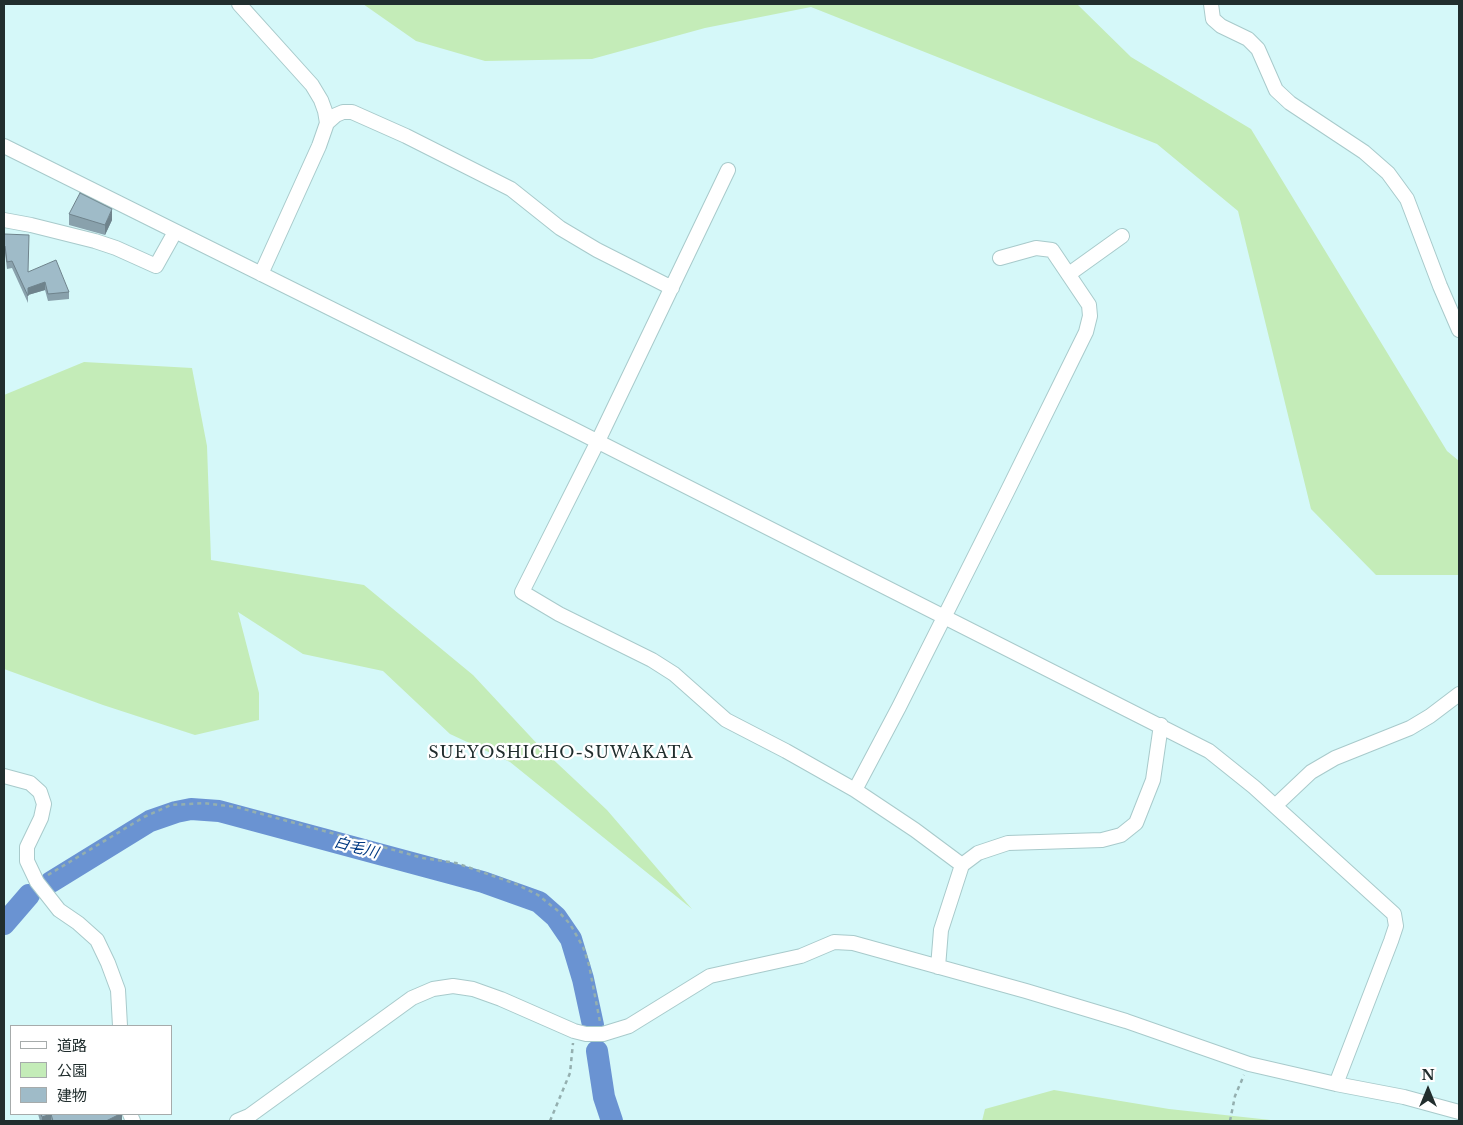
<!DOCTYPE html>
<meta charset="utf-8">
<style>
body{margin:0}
#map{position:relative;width:1463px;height:1125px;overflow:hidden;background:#d5f8f9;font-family:"Libre Baskerville","Noto Sans JP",serif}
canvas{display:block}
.frame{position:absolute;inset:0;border:5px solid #212e2e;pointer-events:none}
.legend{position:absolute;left:10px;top:1025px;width:162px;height:90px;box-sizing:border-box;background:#fff;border:1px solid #a6abab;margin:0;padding:6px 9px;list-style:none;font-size:15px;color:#212e2e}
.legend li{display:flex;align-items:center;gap:10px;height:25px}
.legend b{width:25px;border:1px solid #a6abab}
.north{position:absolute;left:1403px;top:1065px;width:50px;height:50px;-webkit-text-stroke:4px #fff;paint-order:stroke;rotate:0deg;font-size:14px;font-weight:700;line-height:20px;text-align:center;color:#212e2e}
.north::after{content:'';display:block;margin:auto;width:18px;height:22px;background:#212e2e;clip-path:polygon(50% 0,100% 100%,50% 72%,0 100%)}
</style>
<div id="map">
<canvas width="1463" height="1125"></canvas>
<div class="frame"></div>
<ul class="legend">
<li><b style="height:6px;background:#fff"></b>道路</li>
<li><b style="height:14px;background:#c4ecb8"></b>公園</li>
<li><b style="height:14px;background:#9fbbc8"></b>建物</li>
</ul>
<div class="north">N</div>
</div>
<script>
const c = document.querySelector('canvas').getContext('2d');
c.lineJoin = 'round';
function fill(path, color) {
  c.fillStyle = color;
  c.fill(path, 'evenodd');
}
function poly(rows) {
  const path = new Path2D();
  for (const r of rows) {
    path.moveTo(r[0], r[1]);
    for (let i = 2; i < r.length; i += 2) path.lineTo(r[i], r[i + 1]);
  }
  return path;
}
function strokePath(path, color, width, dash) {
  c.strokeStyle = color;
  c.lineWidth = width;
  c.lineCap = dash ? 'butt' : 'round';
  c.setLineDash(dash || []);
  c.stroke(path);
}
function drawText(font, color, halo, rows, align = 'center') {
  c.font = font + ' "Libre Baskerville","Noto Sans JP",serif';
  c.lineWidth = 4.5;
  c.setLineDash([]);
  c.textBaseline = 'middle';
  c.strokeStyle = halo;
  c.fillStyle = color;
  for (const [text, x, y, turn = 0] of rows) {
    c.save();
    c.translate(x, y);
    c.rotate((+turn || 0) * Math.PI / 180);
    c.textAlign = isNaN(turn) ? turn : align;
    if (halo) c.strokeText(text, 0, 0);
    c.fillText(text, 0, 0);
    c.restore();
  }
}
const green = poly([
 [363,4,1077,4,1131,57,1251,129,1447,451,1459,461,1459,575,1376,575,1311,509,1238,211,1157,144,811,7,705,28,592,59,485,61,416,41],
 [84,362,192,368,207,446,211,560,364,585,473,675,542,749,607,810,692,909,510,762,450,734,383,671,303,654,238,612,259,693,259,720,195,735,103,705,4,669,4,395],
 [1054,1090,1169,1109,1280,1121,982,1121,985,1109]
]);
const river = poly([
 [51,882,150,821,176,812,191,809,219,811,483,882,539,902,556,917,571,939,583,979,593,1025],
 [4,924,29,895],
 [597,1051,604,1097,612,1121]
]);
const path = poly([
 [48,875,144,817,171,805,204,803,236,807,423,858,456,863,516,884,538,895,557,910,570,924,583,947,589,965,600,1022],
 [550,1121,570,1073,573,1043],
 [1230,1121,1235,1096,1244,1075]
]);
const minor = poly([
 [239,4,312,85,321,100,325,111,327,123,319,146,261,274],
 [1211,4,1213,19,1221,26,1248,39,1258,49,1276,90,1290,103,1364,152,1388,173,1407,199,1440,286,1459,330],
 [327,123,336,115,343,112,352,112,406,136,511,189,560,228,597,250,672,288],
 [4,146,567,426,1209,751,1254,787,1394,914,1396,926,1391,941,1336,1084],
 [728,170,598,441,522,592,559,614,652,660,674,674,726,720,786,751,855,790,915,830,962,865],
 [4,220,31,225,95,241,116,248,156,266,175,232],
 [1069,274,1122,236],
 [4,776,30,783,40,792,44,804,41,818,27,847,27,861,37,882,59,910,78,923,97,940,108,963,118,990,120,1026],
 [855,790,899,707,1007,492,1086,332,1090,316,1089,305,1052,250,1036,248,1000,258],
 [1275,806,1311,772,1335,758,1410,728,1430,716,1459,694],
 [938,967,941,930,962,865,978,853,1008,843,1102,840,1121,835,1136,823,1153,780,1161,725],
 [130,1114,133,1121],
 [237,1121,249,1116,412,998,433,989,453,986,473,989,501,999,574,1031,586,1034,603,1034,629,1026,710,976,801,956,834,942,853,943,1026,991,1126,1021,1249,1064,1336,1084,1404,1097,1459,1112]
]);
const wall = poly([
 [69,214,112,220,105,235,69,225],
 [4,234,28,272,69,292,69,299,48,301,45,290,28,295,28,303,12,268,7,269,5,253,4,253],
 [38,1114,122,1114,122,1121,40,1121]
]);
const shadedWall = poly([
 [112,209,112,220,105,235,105,225],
 [45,282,45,290,28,295,28,288],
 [51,1114,51,1121,42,1121,42,1117],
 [120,1114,122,1114,122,1121,106,1121]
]);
const building = poly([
 [80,193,112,209,105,225,69,214,80,193],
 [4,234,29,235,28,272,56,260,69,292,48,294,45,282,28,288,28,296,12,261,7,262,5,246,4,246,4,234],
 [41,1114,120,1114,106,1121,53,1121,51,1114,42,1117,41,1114]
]);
const waterNames = [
 ["白毛川",356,848,15]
];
const quarterNames = [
 ["SUEYOSHICHO-SUWAKATA",561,753]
];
fill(green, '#c4ecb8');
strokePath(river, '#6a93d2', 22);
strokePath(minor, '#a8cacb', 16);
strokePath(path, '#94afaf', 2.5, [4, 4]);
strokePath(minor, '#fff', 14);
fill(wall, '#89a1ac');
fill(shadedWall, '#6f838c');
fill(building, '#9fbbc8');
strokePath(building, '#6f838c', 1);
drawText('italic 15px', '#013982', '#fff', waterNames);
c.letterSpacing = '1px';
drawText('16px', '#212e2e', '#fff', quarterNames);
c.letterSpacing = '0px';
</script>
